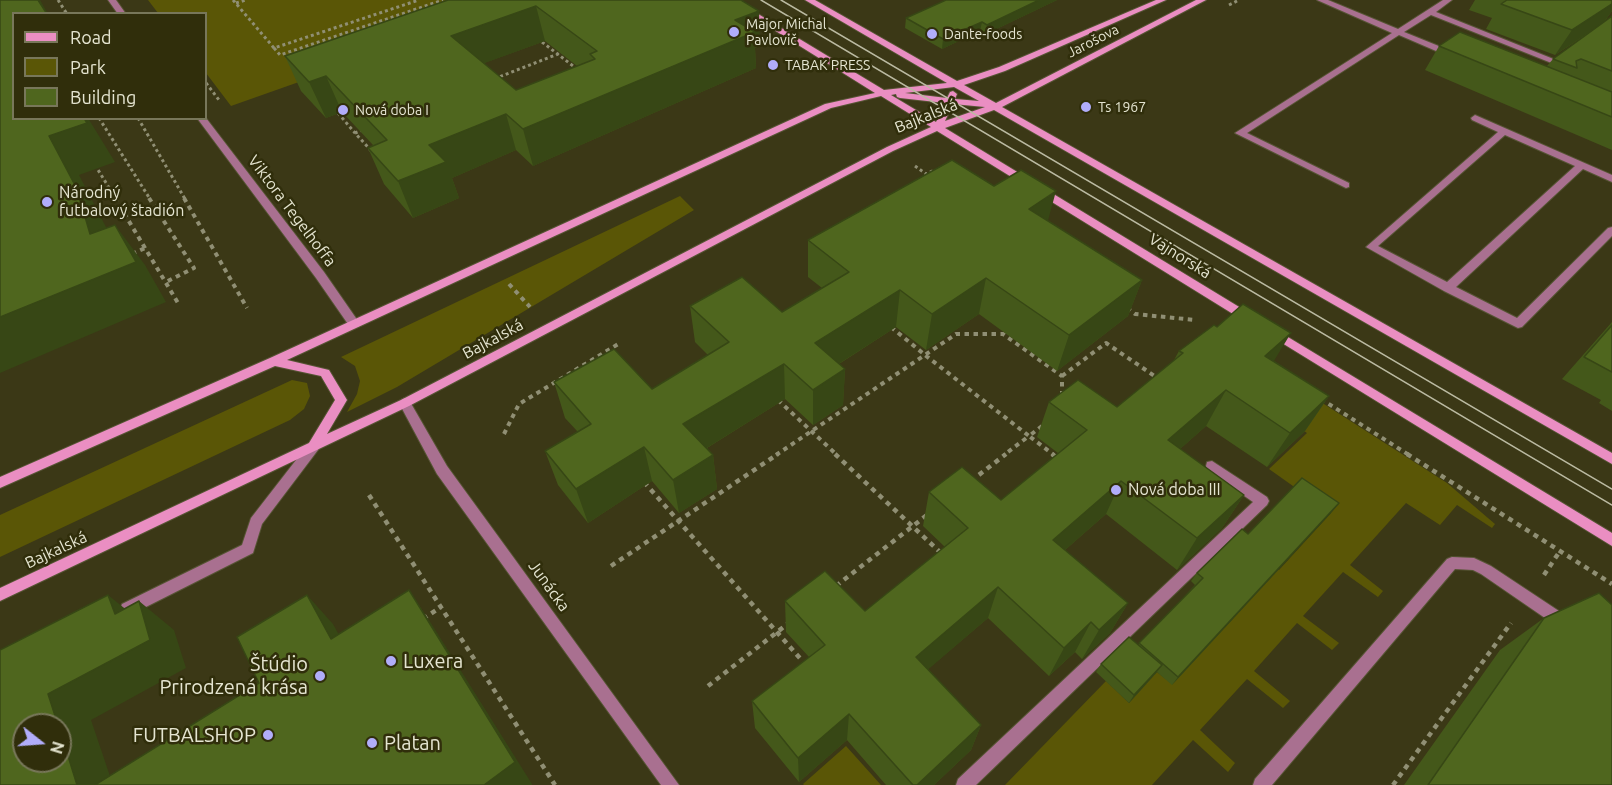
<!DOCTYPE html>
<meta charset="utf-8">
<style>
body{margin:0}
#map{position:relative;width:1612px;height:785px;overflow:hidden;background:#3b3816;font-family:Ubuntu,sans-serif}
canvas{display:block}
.legend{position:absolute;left:12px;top:12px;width:195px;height:108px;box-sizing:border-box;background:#302e0b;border:2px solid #78775a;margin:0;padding:8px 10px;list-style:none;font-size:18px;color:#e5e5d1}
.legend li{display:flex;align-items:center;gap:12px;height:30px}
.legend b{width:30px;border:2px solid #78775a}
.north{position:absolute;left:12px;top:713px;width:60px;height:60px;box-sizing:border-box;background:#302e0b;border:2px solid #78775a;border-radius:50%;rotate:107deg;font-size:16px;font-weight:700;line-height:24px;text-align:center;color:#e5e5d1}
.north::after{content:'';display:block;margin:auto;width:21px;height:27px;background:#b1adfa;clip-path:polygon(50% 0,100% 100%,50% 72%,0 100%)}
</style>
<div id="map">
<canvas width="1612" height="785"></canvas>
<ul class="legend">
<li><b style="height:8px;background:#ea8ec2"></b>Road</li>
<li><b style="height:16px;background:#5a5606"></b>Park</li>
<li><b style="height:16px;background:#4f661e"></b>Building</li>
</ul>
<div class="north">N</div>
</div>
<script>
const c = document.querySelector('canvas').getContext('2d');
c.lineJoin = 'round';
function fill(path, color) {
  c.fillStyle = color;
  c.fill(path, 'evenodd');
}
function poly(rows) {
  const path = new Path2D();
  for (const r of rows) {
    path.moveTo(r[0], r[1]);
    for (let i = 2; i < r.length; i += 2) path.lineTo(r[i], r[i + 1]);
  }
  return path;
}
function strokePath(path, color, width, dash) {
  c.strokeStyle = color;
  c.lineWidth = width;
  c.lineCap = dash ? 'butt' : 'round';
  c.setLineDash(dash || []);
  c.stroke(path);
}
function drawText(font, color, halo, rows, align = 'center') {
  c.font = font + ' Ubuntu,sans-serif';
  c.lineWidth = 5;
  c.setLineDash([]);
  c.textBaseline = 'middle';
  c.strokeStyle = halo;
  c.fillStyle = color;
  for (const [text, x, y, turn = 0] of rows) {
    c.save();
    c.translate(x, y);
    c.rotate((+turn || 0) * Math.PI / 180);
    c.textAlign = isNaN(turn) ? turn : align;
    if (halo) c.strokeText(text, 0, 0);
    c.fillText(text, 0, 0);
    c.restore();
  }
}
const green = poly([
 [148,0,531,0,231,106,206,73,206,14,158,13],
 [680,196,694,210,397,387,347,412,357,394,360,381,355,366,341,357],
 [1271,370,1447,483,1495,524,1492,528,1457,505,1440,525,1406,503,1350,565,1383,591,1378,597,1343,572,1303,616,1339,643,1332,650,1297,623,1254,671,1290,701,1283,708,1247,679,1200,730,1235,763,1228,772,1193,740,1152,785,1005,785,1106,681,1129,703,1157,672,1172,684,1242,543,1279,570,1331,513,1269,469,1307,433,1248,392],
 [292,380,307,383,310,396,304,409,290,420,0,557,0,515],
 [846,746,881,785,804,785,803,784]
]);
const pathFar2 = poly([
 [58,0,67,14],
 [233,0,274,48,419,0],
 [236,3,246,0],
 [1229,5,1239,0],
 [630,26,657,45,376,156,355,133,630,26],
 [542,42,577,69],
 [274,48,280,55,443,0],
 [206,83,219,100],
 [338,113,355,133],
 [99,118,150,199],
 [138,118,185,199],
 [95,165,116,199],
 [915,166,926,174,935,170]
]);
const pathFar1 = poly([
 [115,198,178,303],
 [149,198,194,268,166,282],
 [184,198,247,308],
 [132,254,145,248],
 [509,284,530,307],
 [1127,308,1135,314,1195,320],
 [891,327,925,355,956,334,1003,334,1062,376,1062,395],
 [1062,376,1106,343,1159,379],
 [1321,399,1409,455],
 [778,400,837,455],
 [1042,426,1029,436,1054,455],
 [504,434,519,404,620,343],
 [776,455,925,355,1029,436,1004,455]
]);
const path = poly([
 [835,454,941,553],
 [1052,454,1057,458],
 [1407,454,1612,584],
 [971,481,1006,454],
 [644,482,806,665],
 [369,495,555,785],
 [611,566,778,454],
 [1544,575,1560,551],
 [836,586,927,515],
 [423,619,441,607],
 [708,686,790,622],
 [1393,785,1511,623]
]);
const lane = poly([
 [1317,0,1328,0,1398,29,1443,0,1452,0,1436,12,1561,62,1554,64,1431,15,1404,32,1456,53,1456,57,1450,57,1399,35,1247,133,1349,183,1349,187,1346,188,1235,133,1392,33,1317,0],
 [1475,115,1612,175,1612,182,1583,169,1456,287,1517,318,1608,228,1612,227,1612,236,1522,327,1518,328,1444,291,1366,247,1498,132,1472,120,1471,118,1475,115],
 [1505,135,1575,166,1447,282,1378,246,1505,135],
 [314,441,318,442,320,446,318,450,262,524,253,553,132,614,127,616,122,614,120,609,122,604,242,545,251,518,310,442,314,441],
 [1212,461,1267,497,1269,501,1267,505,976,785,956,785,958,779,1253,502,1207,470,1206,466,1207,462,1212,461],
 [1452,557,1474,558,1491,566,1571,619,1573,624,1571,629,1566,631,1561,629,1481,574,1473,570,1455,569,1272,785,1253,785,1255,779,1447,559,1452,557]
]);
const street = poly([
 [108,0,116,0,126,14,118,14,108,0],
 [197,118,206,118,324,272,358,321,360,324,358,327,350,327,316,278,197,118],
 [405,398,409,400,447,466,679,785,661,785,437,474,399,403,401,400,405,398]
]);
const secondary = poly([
 [726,0,735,0,884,90,947,83,805,0,815,0,957,81,999,67,1156,0,1166,0,1005,71,964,85,996,103,1196,0,1206,0,1002,107,1612,453,1612,464,994,110,945,128,1254,316,1256,319,1254,322,1246,322,937,131,893,151,409,406,0,601,0,588,309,443,335,400,321,376,275,366,0,488,0,477,270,358,825,104,875,93,726,0],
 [954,87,979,101,955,99,957,94,953,91,950,92,947,98,905,93,954,87],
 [896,94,897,97,900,98,945,103,936,122,891,95,896,94],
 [881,96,931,127,887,147,401,400,327,434,347,400,329,370,287,360,831,108,881,96],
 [953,104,985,107,945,121,953,104],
 [1273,328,1612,533,1612,546,1269,335,1267,332,1273,328]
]);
const tram = poly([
 [761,0,1612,505],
 [781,0,1612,489]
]);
const wall = poly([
 [448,0,741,0,760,46,755,48,756,68,533,166,516,150,452,178,459,198,413,218,384,184,368,148,373,145,342,112,326,118,301,91,285,56],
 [545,41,577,66,516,90,484,63],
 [946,0,1057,0,986,34,980,31,942,49,905,28,906,18],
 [1475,0,1612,0,1612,11,1604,22,1612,16,1612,150,1425,70,1439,46,1547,66,1553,59,1592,31,1555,55,1486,29,1492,18,1469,10],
 [1048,221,1142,280,1128,316,1057,371,979,314,926,350,896,327,839,364,845,369,843,405,813,425,785,399,707,448,713,455,717,489,679,513,652,481,588,523,558,485,545,451,578,432,565,418,554,382,652,389,708,355,695,342,690,306,782,312,822,288,808,277,808,240],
 [1612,322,1612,411,1599,403,1601,400,1562,379],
 [1179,351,1274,361,1329,396,1305,431,1267,467,1206,426,1180,449,1244,495,1222,528,1177,570,1106,514,1065,550,1128,603,1110,633,1082,659,1075,652,1049,676,988,618,928,669,981,725,971,750,934,785,886,785,847,740,799,782,755,728,752,701,809,657,786,632,785,601,865,611,945,547,923,526,929,492,1001,500,1058,453,1037,437,1049,402,1117,407,1174,360],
 [1339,503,1172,685,1157,672,1129,703,1096,672,1101,664,1138,645,1195,585,1191,581,1197,573,1248,534],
 [1544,618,1612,785,1404,785,1500,650]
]);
const shadedWall = poly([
 [38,0,40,0,48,14,47,14],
 [1039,0,1057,0,986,34,987,25],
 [1612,0,1612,11,1603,23,1555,55,1572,30],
 [536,6,545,41,463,71,451,36],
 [759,11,760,46,755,48,756,68,533,166,523,129,735,20],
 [982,22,980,31,942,49,943,39],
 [326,76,342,112,326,118,309,82],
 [506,114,516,150,452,178,459,198,413,218,398,181,429,145],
 [84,118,88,118,115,162,79,175,107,229,115,225,145,265,166,302,0,373,0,317,90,234,49,136],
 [1056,191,1046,228,1029,209],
 [986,278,979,314,926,350,932,314],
 [1142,280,1128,316,1057,371,1069,335],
 [900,290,896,327,815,379,815,343],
 [1291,333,1269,369,1265,356],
 [784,364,785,399,689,459,683,424],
 [845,369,843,405,813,425,813,390],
 [1226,390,1206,426,1151,475,1168,440],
 [1329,396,1305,431,1267,467,1290,433],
 [644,447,652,481,588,523,576,489],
 [713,455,717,489,679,513,673,480],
 [1121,481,1106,514,1040,572,1053,540],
 [1244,495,1222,528,1177,570,1197,538],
 [1339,503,1332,512,1172,685,1178,677],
 [998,587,988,618,910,685,916,657],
 [409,590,429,620,532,784,532,785,484,785],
 [108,595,144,624,139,601,174,630,186,668,91,720,113,785,77,785,60,730,60,725,58,725,48,694,115,614],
 [307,595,333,624,356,666,331,639],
 [1128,603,1110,633,1082,659,1099,630],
 [1091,622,1075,652,1049,676,1064,648],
 [1162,665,1156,673,1129,703,1134,695],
 [849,714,847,740,799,782,798,758],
 [981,725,971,750,934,785,917,785]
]);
const building = poly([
 [0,0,38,0,47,14,14,14,14,118,84,118,87,123,49,136,77,189,90,234,115,225,136,262,0,317,0,0],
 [448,0,741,0,759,11,735,20,755,32,523,129,506,114,429,145,446,162,398,181,368,148,387,140,326,76,309,82,285,56,448,0],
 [536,6,597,51,590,54,595,59,516,90,451,36,536,6],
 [946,0,1039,0,987,25,982,22,943,39,906,18,946,0],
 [1507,0,1612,0,1612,4,1572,30,1501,4,1507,0],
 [1612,16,1612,71,1581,59,1576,61,1577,68,1553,59,1612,16],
 [1460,32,1612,92,1612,117,1439,46,1460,32],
 [952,160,994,186,1021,170,1056,191,1029,209,1142,280,1069,335,986,278,932,314,900,290,815,343,845,369,813,390,784,364,683,424,713,455,673,480,644,447,576,489,545,451,591,424,554,382,614,349,652,389,729,342,690,306,742,277,782,312,849,272,808,240,952,160],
 [1243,304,1291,333,1265,356,1329,396,1290,433,1226,390,1168,440,1244,495,1197,538,1121,481,1053,540,1128,603,1099,630,1091,622,1064,648,998,587,916,657,981,725,917,785,913,785,849,714,798,758,752,701,825,645,785,601,825,571,865,611,968,528,929,492,962,467,1001,500,1087,430,1049,402,1078,380,1117,407,1183,353,1179,351,1214,325,1217,327,1243,304],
 [1612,325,1612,372,1584,357,1612,325],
 [1302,478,1339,503,1178,677,1139,643,1203,578,1197,573,1242,529,1248,534,1302,478],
 [409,590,515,762,484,785,95,785,259,683,237,637,307,595,331,639,409,590],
 [1599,593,1612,605,1612,785,1428,785,1544,618,1599,593],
 [108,595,115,614,139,601,150,640,48,694,58,725,24,725,24,761,60,761,60,730,77,785,0,785,0,650,108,595],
 [1129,637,1162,665,1134,695,1101,664,1129,637]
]);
const markers = [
 [734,32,6,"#b1adfa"],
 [932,34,6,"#b1adfa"],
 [773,65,6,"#b1adfa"],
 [1086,107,6,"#b1adfa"],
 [343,110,6,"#b1adfa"],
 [47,202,6,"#b1adfa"],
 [1116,490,6,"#b1adfa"],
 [391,661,6,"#b1adfa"],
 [320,676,6,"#b1adfa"],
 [268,735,6,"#b1adfa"],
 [372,743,6,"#b1adfa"]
];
const farPoinames = [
 ["Major Michal",746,24],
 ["Pavlovič",746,40],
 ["Dante-foods",944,34],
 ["TABAK PRESS",785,65],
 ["Ts 1967",1098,107],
 ["Nová doba I",355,110]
];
const farStreetnames = [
 ["Jarošova",1093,41,-27]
];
const streetNames = [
 ["Bajkalská",926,116,-22],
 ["Viktora Tegelhoffa",292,211,53],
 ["Vajnorská",1180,256,32],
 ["Bajkalská",493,339,-28],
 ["Bajkalská",56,550,-25],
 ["Junácka",549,586,54]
];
const poiNames = [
 ["Národný",59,193],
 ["futbalový štadión",59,211],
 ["Nová doba III",1128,490]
];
const nearPoinames = [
 ["Luxera",403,661],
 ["Štúdio",308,664,"right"],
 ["Prirodzená krása",308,687,"right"],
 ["FUTBALSHOP",256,735,"right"],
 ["Platan",384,743]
];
fill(green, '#5a5606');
strokePath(lane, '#565434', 2);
strokePath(street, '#565434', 2);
strokePath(secondary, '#565434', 2);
strokePath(pathFar2, '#908f74', 3, [3, 3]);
strokePath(pathFar1, '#908f74', 4, [4.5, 4.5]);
strokePath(path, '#908f74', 4.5, [5, 5]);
fill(lane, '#a97090');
fill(street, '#a97090');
fill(secondary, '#ea8ec2');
strokePath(tram, '#bbbaa2', 1.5);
fill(wall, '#44581a');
fill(shadedWall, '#374715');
fill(building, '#4f661e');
strokePath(building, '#374715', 1.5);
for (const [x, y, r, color] of markers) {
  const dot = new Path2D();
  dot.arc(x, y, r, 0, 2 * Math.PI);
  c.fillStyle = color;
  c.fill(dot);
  strokePath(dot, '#302e0b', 2);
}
drawText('14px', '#e5e5d1', '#302e0b', farPoinames, 'left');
drawText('14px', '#e5e5d1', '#302e0b', farStreetnames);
drawText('16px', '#e5e5d1', '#302e0b', streetNames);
drawText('16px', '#e5e5d1', '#302e0b', poiNames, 'left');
drawText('20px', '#e5e5d1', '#302e0b', nearPoinames, 'left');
</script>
